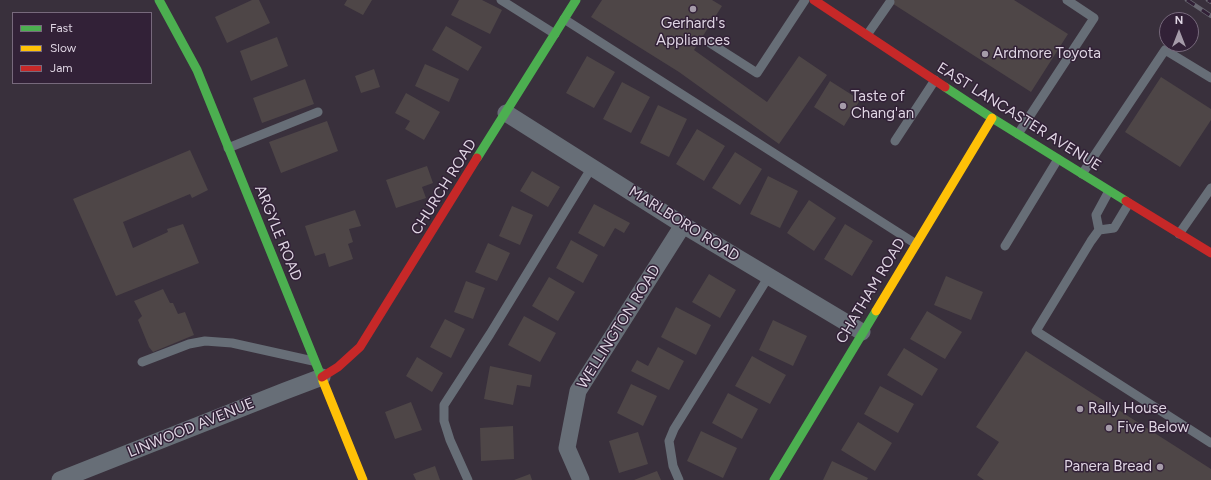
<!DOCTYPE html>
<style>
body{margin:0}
#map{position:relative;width:1211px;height:480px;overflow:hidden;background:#39303c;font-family:Figtree,sans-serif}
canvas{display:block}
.legend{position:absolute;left:12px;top:12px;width:140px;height:72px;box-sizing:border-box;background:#322137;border:1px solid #77697c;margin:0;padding:5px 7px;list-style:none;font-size:12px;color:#dfd5e3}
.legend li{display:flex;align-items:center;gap:8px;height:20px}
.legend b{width:20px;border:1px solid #77697c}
.north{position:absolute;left:1159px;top:12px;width:40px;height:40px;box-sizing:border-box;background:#322137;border:1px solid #77697c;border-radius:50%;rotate:0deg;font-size:11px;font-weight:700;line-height:16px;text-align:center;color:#dfd5e3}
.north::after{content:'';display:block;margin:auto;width:14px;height:18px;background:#a59ba9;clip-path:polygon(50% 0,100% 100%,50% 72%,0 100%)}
</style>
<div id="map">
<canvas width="1211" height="480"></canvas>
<ul class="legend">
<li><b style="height:5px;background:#4caf50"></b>Fast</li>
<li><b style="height:5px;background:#ffc107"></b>Slow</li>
<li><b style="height:5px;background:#c62828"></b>Jam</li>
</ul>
<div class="north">N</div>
</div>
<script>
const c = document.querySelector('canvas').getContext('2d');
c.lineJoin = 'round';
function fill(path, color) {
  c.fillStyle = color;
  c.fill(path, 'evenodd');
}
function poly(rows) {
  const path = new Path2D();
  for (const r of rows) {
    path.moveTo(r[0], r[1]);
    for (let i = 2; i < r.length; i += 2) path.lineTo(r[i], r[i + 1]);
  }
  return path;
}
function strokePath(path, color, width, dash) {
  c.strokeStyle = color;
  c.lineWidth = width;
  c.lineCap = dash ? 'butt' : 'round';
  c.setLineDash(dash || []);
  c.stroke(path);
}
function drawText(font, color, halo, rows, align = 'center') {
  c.font = font + ' Figtree,sans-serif';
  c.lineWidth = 3;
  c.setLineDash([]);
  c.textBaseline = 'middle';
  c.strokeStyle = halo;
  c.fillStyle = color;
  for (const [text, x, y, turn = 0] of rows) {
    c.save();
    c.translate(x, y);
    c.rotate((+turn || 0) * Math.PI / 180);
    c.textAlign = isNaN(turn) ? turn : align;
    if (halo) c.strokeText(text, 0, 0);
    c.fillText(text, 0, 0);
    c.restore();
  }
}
const building = poly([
 [252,0,259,0,270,23,227,43,215,17],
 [347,0,372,0,363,15,344,5],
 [459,0,482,0,502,10,490,34,451,15],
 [602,0,712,0,722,6,694,50,767,102,799,56,827,75,779,144,679,72,591,17],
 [887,0,1014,0,1068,34,1031,92],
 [446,26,482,47,468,71,432,50],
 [277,37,288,66,251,81,240,51],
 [587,56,615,72,594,108,566,93],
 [425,64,459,79,449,102,415,86],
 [374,69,380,87,361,93,355,76],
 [1161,77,1211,109,1211,120,1180,167,1125,132],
 [305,79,314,104,262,123,253,98],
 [830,81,860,100,844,126,814,107],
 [622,82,650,97,631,133,603,119],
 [406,93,440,112,424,140,405,129,410,121,395,113],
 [658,105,687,119,669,157,640,143],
 [327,121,338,151,281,173,269,142],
 [697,129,725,146,704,181,676,164],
 [190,150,208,190,192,198,190,194,123,222,133,248,168,232,167,229,183,224,199,263,116,296,73,199],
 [735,152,762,169,740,205,712,188],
 [427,166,433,183,422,187,426,198,396,208,386,180],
 [532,171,560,187,548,207,520,191],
 [768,176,798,191,780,228,750,214],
 [809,200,836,218,814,251,787,233],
 [594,204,630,223,624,233,615,228,604,247,578,233],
 [512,206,533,215,520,245,499,236],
 [355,210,361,226,349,229,353,242,348,244,353,259,329,267,325,253,315,256,305,226],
 [845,224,873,241,852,276,824,259],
 [571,240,598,255,583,283,556,268],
 [488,243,510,253,497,281,475,272],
 [709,274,736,290,720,318,692,302],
 [946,276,983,292,971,320,934,305],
 [549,277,575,292,558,321,532,306],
 [466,281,485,288,473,319,454,312],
 [163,289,170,303,173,303,178,314,185,312,194,335,153,352,149,347,138,320,142,316,134,301],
 [676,307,711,325,696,355,661,337],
 [927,311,962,332,945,359,910,339],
 [524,316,556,333,540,362,508,345],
 [445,319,465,329,451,358,430,347],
 [773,320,807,336,793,366,759,350],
 [658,347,684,361,669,390,631,371,637,360,648,366],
 [904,348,938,369,922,396,887,375],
 [1026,351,1211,469,1211,480,984,480,977,475,999,442,976,427],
 [752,356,786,375,770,404,735,386],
 [417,357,443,373,432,392,406,376],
 [490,366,532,375,530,387,517,385,513,405,484,399],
 [631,384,657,396,643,426,617,413],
 [880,386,914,404,898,433,864,414],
 [728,393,758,409,742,439,712,423],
 [411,402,422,430,395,439,385,412],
 [858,422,892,443,875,471,841,450],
 [513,426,514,459,481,461,480,428],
 [701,431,737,448,723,478,687,461],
 [638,432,648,464,619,473,609,441],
 [832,461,868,478,867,480,823,480],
 [435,466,440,480,416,480,413,474],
 [657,471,661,480,634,480],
 [530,474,532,480,514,480]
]);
const lane = poly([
 [501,0,555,34],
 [564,19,916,244],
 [867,35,890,2],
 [710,43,757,73,805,0],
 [1018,134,1094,18,1067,0],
 [895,141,935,80],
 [228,148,318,112],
 [1082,174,1165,50,1211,78],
 [1129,203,1114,228,1099,230,1091,241,1036,331,1211,443],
 [1099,230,1096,215,1109,191],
 [1179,234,1211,188],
 [1005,246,1058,159],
 [142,362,189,344,205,341,232,343,313,361],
 [468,480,450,440,444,421,444,405,490,334,592,167],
 [679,480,673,466,669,441,674,429,769,276]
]);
const street = poly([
 [506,113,683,225,862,332],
 [60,480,285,391,322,377],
 [581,480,567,448,578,391,683,225]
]);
const fast = poly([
 [159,0,197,70,323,381],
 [945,87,992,118,1126,201],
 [477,158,576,0],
 [774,480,876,311]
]);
const slow = poly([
 [876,311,992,118],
 [323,381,363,480]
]);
const jam = poly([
 [814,0,945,87],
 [1126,201,1211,253],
 [322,377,338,367,360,347,477,158]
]);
const rail = poly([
 [1187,0,1211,16],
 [1208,0,1211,2]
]);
const markers = [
 [693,9,4,"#a59ba9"],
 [985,54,4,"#a59ba9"],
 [843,106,4,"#a59ba9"],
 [1080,409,4,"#a59ba9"],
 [1109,428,4,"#a59ba9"],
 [1160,467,4,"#a59ba9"]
];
const poiNames = [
 ["Gerhard's",693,24,"center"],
 ["Appliances",693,41,"center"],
 ["Ardmore Toyota",993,54],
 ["Taste of",851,97],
 ["Chang'an",851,114],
 ["Rally House",1088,409],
 ["Five Below",1117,428],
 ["Panera Bread",1152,467,"right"]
];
const streetNames = [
 ["EAST LANCASTER AVENUE",1019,117,32],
 ["CHURCH ROAD",444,187,-58],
 ["MARLBORO ROAD",684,224,32],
 ["ARGYLE ROAD",278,233,68],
 ["CHATHAM ROAD",871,291,-59],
 ["WELLINGTON ROAD",619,327,-58],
 ["LINWOOD AVENUE",191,428,-22]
];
fill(building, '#4e4647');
strokePath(lane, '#676e77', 9);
strokePath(street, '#676e77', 17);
strokePath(fast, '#4caf50', 9);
strokePath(slow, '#ffc107', 9);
strokePath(jam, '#c62828', 9);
strokePath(rail, '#686771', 4.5);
strokePath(rail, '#322137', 3, [9]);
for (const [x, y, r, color] of markers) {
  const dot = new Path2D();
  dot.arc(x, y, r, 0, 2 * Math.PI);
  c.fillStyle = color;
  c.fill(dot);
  strokePath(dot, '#322137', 1.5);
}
drawText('15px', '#dfd5e3', '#322137', poiNames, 'left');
drawText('15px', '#dfd5e3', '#322137', streetNames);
</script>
